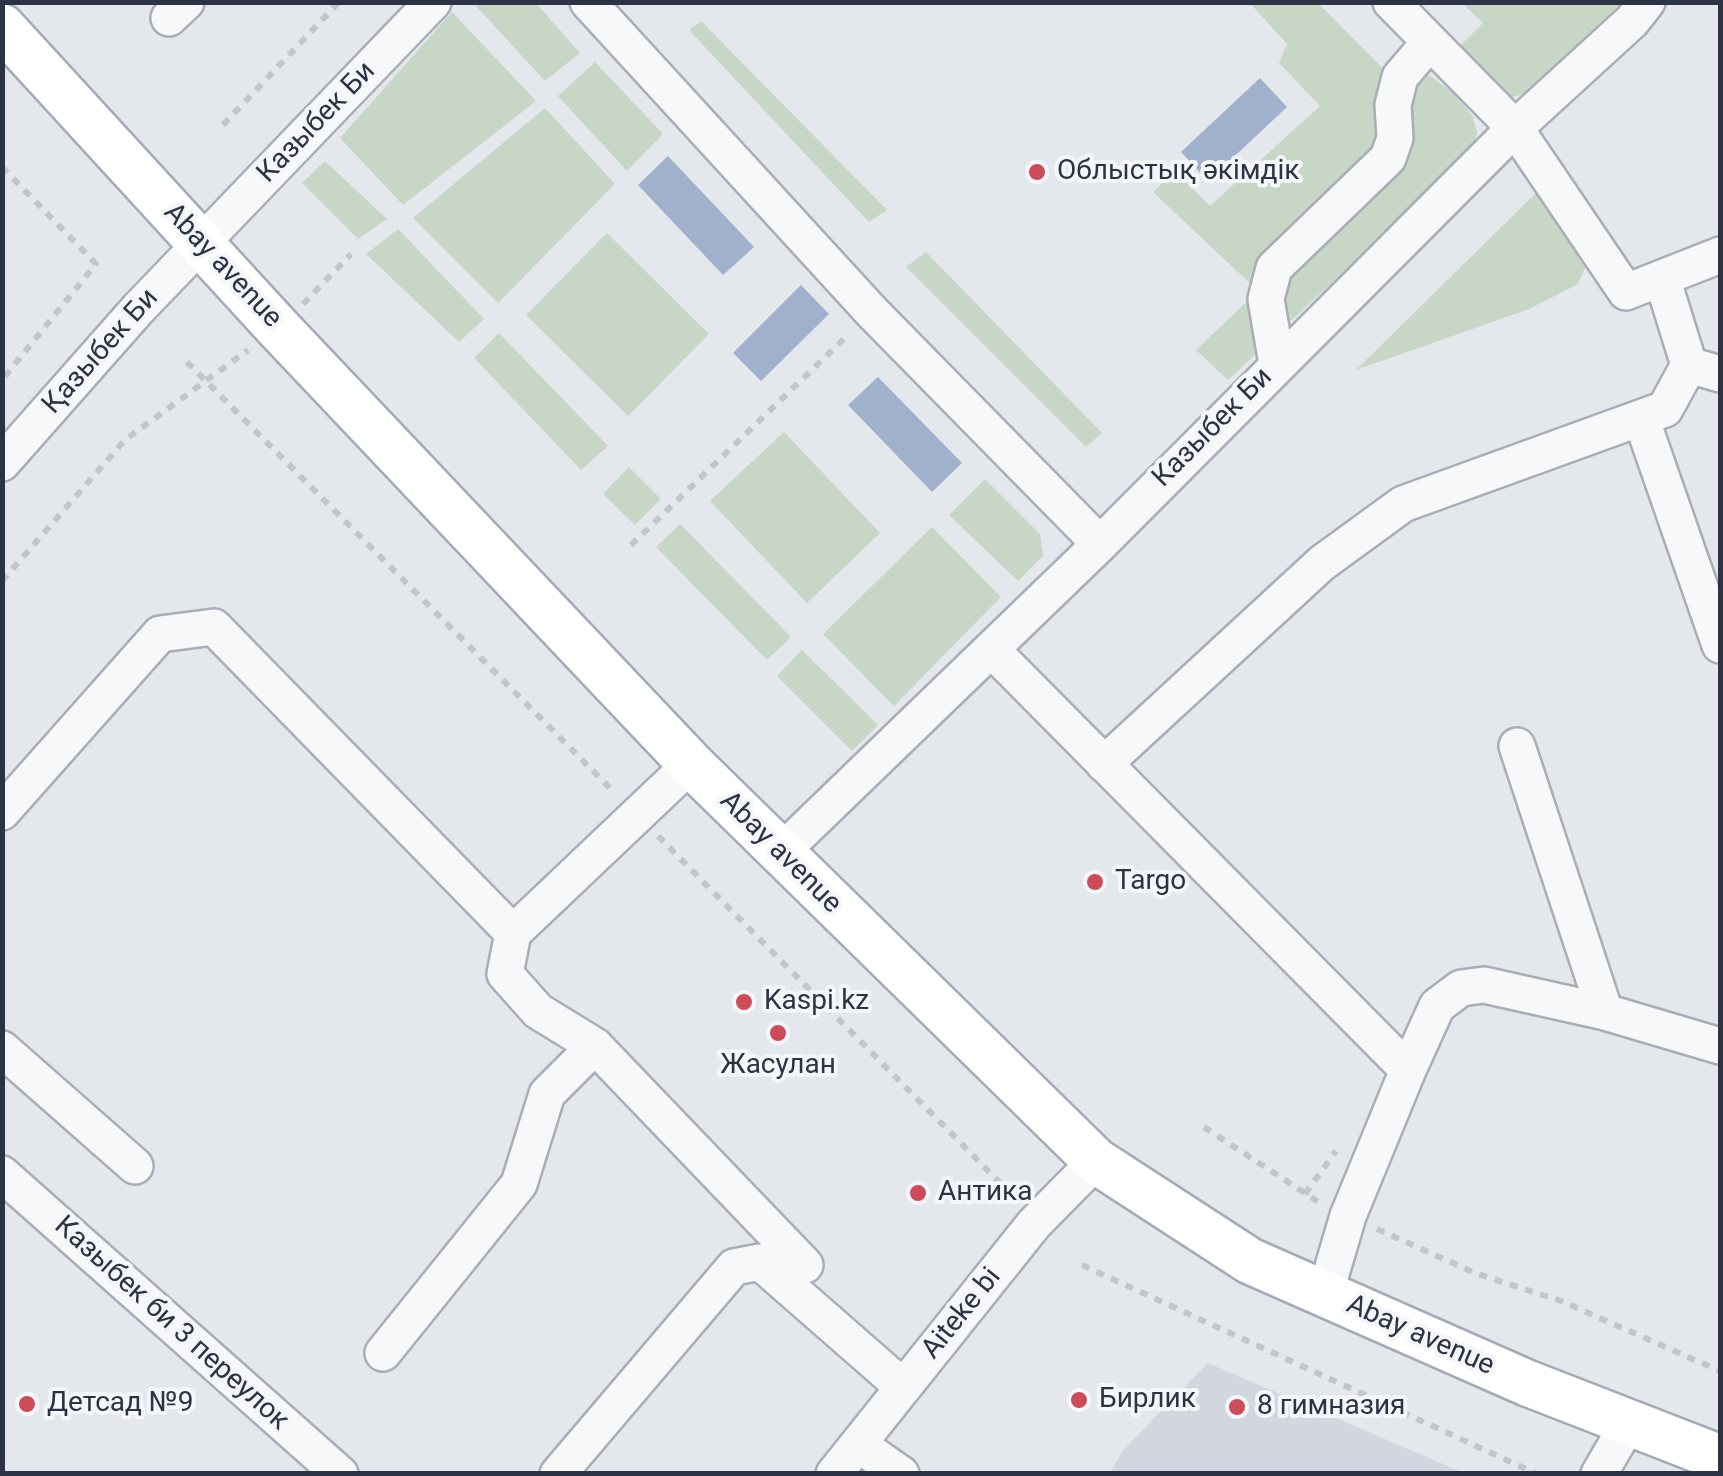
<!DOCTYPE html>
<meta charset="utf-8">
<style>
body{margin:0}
#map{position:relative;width:1723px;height:1476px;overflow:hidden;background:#e4e7ec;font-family:Roboto,sans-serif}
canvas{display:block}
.frame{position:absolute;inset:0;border:5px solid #2c3344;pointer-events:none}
</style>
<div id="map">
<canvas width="1723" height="1476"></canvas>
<div class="frame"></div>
</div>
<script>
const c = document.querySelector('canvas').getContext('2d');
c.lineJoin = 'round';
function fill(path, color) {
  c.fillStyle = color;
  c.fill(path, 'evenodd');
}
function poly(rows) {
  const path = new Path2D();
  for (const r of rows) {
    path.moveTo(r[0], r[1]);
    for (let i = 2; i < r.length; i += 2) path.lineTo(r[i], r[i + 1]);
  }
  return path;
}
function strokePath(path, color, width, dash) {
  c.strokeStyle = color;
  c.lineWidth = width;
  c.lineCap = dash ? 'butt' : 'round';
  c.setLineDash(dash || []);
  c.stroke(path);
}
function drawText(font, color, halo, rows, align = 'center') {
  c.font = font + ' Roboto,sans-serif';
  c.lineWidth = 8;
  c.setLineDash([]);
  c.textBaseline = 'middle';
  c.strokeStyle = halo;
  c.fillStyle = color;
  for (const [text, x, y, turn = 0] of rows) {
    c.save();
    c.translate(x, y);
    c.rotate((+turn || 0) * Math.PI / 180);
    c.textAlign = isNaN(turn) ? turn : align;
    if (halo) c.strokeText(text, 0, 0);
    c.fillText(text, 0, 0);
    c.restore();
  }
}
const built = poly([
 [1208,1363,1464,1473,1110,1473,1123,1450]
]);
const green = poly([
 [480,3,536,3,580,53,545,81,476,6],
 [1250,3,1318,3,1408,94,1429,75,1453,93,1472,115,1477,132,1474,149,1228,380,1196,350,1258,291,1153,192,1175,171,1210,206,1320,106,1279,63,1287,44],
 [1462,3,1625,3,1532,92,1512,97,1466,59,1461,45,1483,23],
 [452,12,536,101,403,205,340,138],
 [701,21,887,210,869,222,689,30],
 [595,62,663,134,627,171,558,96],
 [545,108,615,184,498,303,413,218],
 [325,161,387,219,358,239,302,183],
 [1541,188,1585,268,1578,284,1529,309,1356,370],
 [398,229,484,319,459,342,366,254],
 [607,233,709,334,628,416,526,315],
 [926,252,1102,433,1086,447,906,267],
 [499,333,608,446,581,470,474,358],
 [784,432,880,533,807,603,710,501],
 [629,467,661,499,635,525,603,494],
 [985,479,1040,534,1043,556,1018,581,949,515],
 [680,524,791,637,767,660,656,547],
 [932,527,1001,597,894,706,823,634],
 [802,650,878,725,852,751,777,676]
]);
const water = poly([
 [1260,78,1287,107,1208,181,1181,152],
 [668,156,754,247,723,275,638,185],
 [801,285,829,314,761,381,733,353],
 [878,377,962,463,932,492,848,405]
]);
const path = poly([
 [223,125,339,2],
 [2,167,96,264,2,380],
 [303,304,351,254],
 [187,362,614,792],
 [631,545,849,334],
 [2,581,125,440,248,350],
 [658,836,1012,1195],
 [1204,1127,1320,1203],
 [1305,1194,1336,1151],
 [1377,1229,1475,1273,1561,1301,1720,1371],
 [1082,1265,1537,1474]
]);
const minor = poly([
 [588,2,872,312,1100,544],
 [1391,2,1515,128,1626,292,1720,255],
 [169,18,186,2],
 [1277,364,1266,299,1274,268,1388,158,1395,138,1393,105,1400,77,1429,43],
 [1689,365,1720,374],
 [1641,418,1720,645],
 [2,463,138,309,433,2],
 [992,650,1408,1070],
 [1517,746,1605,1012],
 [1104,764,1322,563,1403,504,1665,409,1689,365,1662,278],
 [2,812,160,634,214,627,513,933,505,974,538,1011,595,1046,805,1265],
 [779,854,1100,544,1515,128,1632,21,1647,2],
 [513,933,691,764],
 [2,1049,135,1166],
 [2,1174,340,1474],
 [1325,1294,1348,1216,1408,1070,1437,1006,1461,988,1484,985,1605,1012,1720,1046],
 [383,1353,519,1184,547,1094,595,1046],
 [858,1444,901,1474],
 [558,1474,734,1267,760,1262,903,1387],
 [834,1474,1034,1224,1096,1161],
 [1599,1474,1628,1424]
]);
const major = poly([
 [2,27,279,329,691,764,1096,1161,1250,1261,1527,1383,1720,1458]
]);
const markers = [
 [1037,172,10,"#ce4c57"],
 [1095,882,10,"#ce4c57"],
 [744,1002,10,"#ce4c57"],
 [778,1033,10,"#ce4c57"],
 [918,1193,10,"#ce4c57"],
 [1079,1400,10,"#ce4c57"],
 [27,1404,10,"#ce4c57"],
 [1237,1407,10,"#ce4c57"]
];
const streetNames = [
 ["Казыбек Би",317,123,-46],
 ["Abay avenue",222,266,47],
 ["Қазыбек Би",101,352,-48],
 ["Казыбек Би",1213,428,-45],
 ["Abay avenue",780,853,45],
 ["Aiteke bi",962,1314,-51],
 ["Казыбек би 3 переулок",171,1324,42],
 ["Abay avenue",1420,1336,24]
];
const poiNames = [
 ["Облыстық әкімдік",1057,172],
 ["Targo",1115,882],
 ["Kaspi.kz",764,1002],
 ["Жасулан",778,1066,"center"],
 ["Антика",938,1193],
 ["Бирлик",1099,1400],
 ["Детсад №9",47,1404],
 ["8 гимназия",1257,1407]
];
fill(built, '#d2d6de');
fill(green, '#c8d6c5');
fill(water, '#a0b2cb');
strokePath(minor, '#a9adb6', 40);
strokePath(major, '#a3aab8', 50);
strokePath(path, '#c2c5cb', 6, [8, 8]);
strokePath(minor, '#f7f8fa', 35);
strokePath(major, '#fff', 45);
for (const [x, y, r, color] of markers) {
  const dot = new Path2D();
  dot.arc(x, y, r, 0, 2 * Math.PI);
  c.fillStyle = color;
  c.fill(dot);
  strokePath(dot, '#f4f6f9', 4);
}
drawText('28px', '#2c3344', '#f4f6f9', streetNames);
drawText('28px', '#2c3344', '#f4f6f9', poiNames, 'left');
</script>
